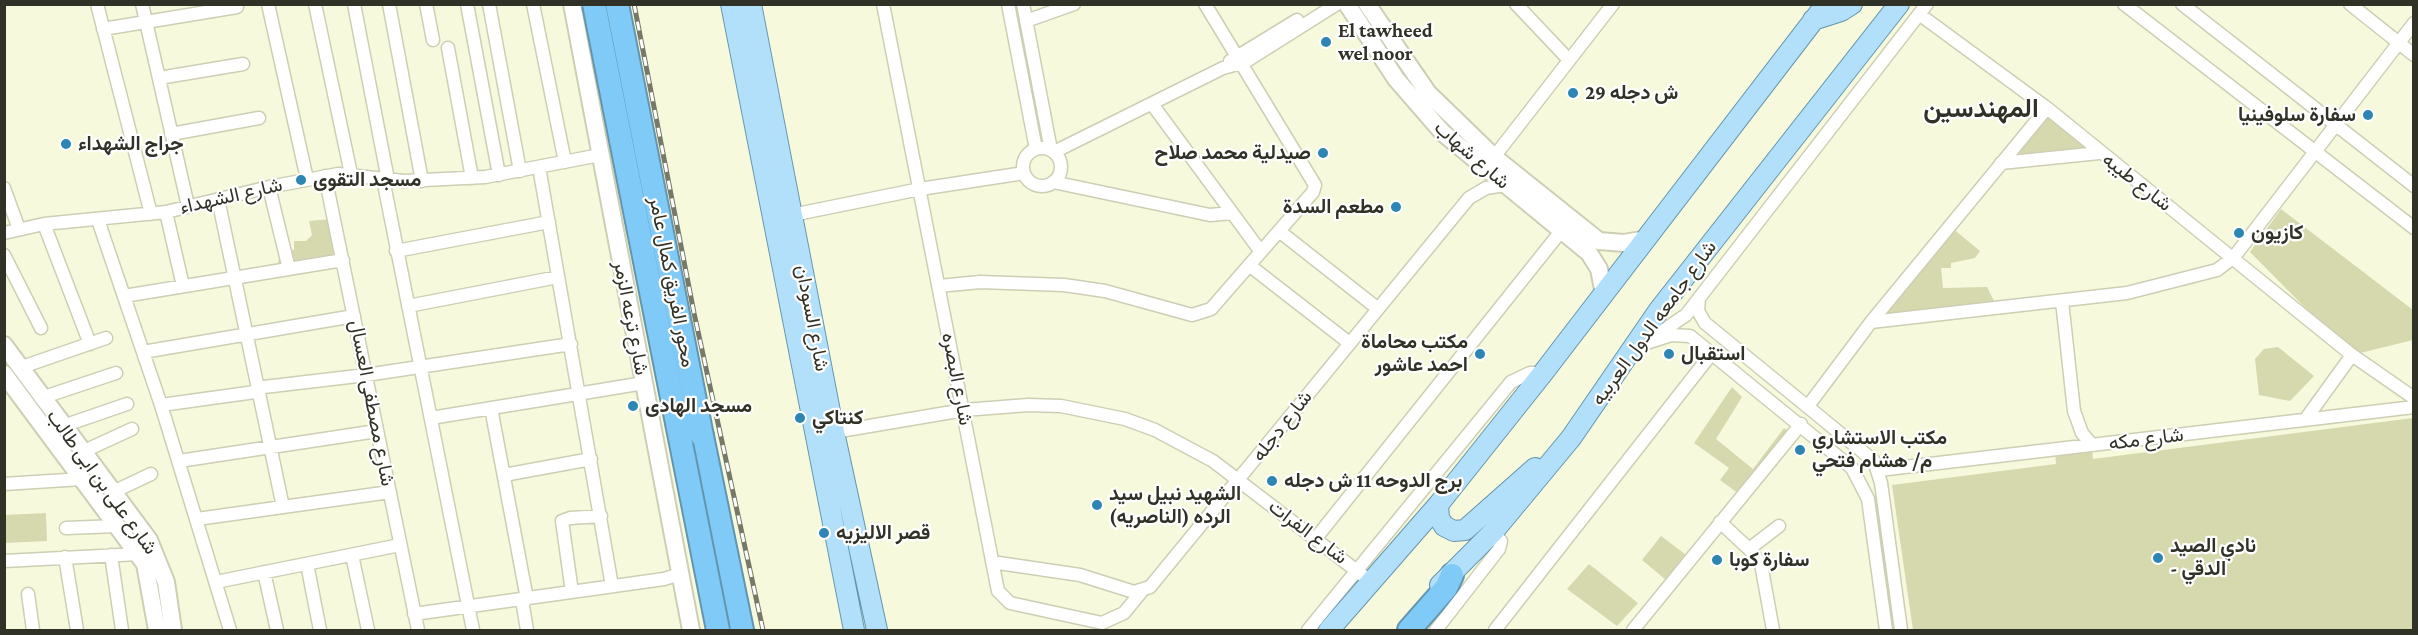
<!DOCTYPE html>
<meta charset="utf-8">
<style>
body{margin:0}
#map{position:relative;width:2418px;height:635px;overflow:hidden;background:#f7f9dd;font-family:"Crimson Pro",serif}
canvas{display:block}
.frame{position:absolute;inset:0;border:6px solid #313227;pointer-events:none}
</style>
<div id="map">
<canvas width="2418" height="635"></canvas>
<div class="frame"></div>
</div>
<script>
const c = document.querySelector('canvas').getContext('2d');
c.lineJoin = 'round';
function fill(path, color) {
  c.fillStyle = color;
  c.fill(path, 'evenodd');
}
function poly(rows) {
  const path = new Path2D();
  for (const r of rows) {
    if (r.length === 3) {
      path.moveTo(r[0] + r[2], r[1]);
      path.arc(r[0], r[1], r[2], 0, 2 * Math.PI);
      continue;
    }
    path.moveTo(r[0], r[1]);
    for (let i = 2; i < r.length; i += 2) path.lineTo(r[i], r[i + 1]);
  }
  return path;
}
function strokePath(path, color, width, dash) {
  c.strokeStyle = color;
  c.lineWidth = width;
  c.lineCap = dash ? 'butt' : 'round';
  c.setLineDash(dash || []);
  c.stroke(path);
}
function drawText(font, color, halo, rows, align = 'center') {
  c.font = font + ' "Crimson Pro",Vazirmatn,serif';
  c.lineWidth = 4.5;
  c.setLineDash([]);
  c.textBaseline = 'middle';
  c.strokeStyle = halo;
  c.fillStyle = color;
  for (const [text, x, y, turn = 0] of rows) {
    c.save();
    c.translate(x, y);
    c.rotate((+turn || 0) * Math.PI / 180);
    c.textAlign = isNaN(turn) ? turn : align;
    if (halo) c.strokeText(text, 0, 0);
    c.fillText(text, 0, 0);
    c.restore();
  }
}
const green = poly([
 [2047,110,2096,152,2005,160],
 [2281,209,2413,310,2413,340,2352,355,2250,252],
 [332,219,338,255,277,270,280,252,294,250,294,241,306,241,312,235,309,221],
 [1952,228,1980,251,1975,258,1951,263,1951,268,1941,268,1943,288,1987,287,1996,305,1877,317],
 [2278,347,2314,376,2290,401,2259,395,2255,359,2264,349],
 [1732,387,1742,397,1716,439,1753,469,1784,428,1791,433,1739,494,1720,480,1729,468,1694,443],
 [2413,418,2413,630,1913,630,1892,485,2056,464,2055,452,2092,449,2093,459],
 [46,513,47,541,5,543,5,515],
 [1661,536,1685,554,1666,580,1642,560],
 [1589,564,1638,603,1617,626,1567,589]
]);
const street = poly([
 [97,4,151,214],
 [142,4,188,206],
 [268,4,307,179],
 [315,4,351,174],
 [354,4,388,180],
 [389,4,422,181],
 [426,4,433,40],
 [467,4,499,175],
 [489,4,520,171],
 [533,4,565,162],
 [883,4,998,591,1010,603,1102,623,1124,613,1142,591],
 [1008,4,1036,149],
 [1023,4,1051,150],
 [1516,4,1569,60],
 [2124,4,2414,228],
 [2182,4,2414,186],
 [2350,4,2414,55],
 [1919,14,2047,108,2352,355,2414,398],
 [1026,21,1074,4],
 [103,29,237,7],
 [448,48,472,178],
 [1230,61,1297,20],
 [159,78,243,64],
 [1152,104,1261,252],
 [171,134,259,118],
 [1042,167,19],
 [1054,152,1223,68,1245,62,1337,4],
 [1494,157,1613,4],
 [2001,163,2099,153],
 [539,167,612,586],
 [325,176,418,630],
 [383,179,473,630],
 [1053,182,1210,215,1232,213],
 [269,187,289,269],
 [4,188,19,229],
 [218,199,283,507],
 [166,212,183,286],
 [792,215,920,189,1024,173],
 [98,220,161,405,230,630],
 [44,224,90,344],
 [1279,231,1377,308],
 [4,233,44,224,166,212,269,187,338,174,404,181,485,177,600,155],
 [396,251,549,222],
 [4,255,41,328],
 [1249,265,1348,342],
 [939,286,980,282,1064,285,1105,291,1192,315,1211,309,1313,192,1315,185,1205,4],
 [124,296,343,260],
 [1699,298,1698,311,1705,323,1874,461,1881,483,1901,630],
 [2062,301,2074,411,2082,433,2092,445],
 [408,306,558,277],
 [1871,322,2127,293,2217,270,2234,257,2414,23],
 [1643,332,1664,330,1686,315,1927,4],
 [1634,347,1671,335,1690,336,1852,468,1868,499,1886,630],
 [143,352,354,316],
 [19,368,106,338],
 [41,398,116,373],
 [161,405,255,392,264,387,366,375,571,344],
 [1808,406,1871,322,2047,108],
 [491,408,527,599],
 [431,418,644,383],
 [2305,420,2352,355],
 [63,426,127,404],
 [834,432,964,410,1028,405,1061,406,1125,419,1155,430,1213,461,1370,581],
 [82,452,132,429],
 [179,461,377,431],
 [1879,470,2414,407],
 [504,475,591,459],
 [4,484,82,479],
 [113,492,151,474],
 [197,519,390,492],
 [1720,522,1749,549,1761,564,1773,630],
 [66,528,117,526],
 [1316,538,1562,230],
 [1749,549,1779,526],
 [111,555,122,630],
 [352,555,368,630],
 [65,557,77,630],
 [4,561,139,554],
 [992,562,1080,575,1134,592,1150,587,1469,198,1486,188,1505,185],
 [307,564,320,630],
 [264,572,277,630],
 [216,582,400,545],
 [572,592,562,521,570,518,601,516],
 [28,594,33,630],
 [522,600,527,630],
 [414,614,664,579,680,574],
 [1308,630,1511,382,1530,373,1543,373],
 [1436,630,1499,549,1501,541,1493,532],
 [1495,630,1712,353],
 [1633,630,1801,424]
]);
const secondary = poly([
 [572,4,691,630],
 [1347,4,1396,79,1443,133,1589,253,1599,269,1604,294],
 [1367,4,1428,93,1494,157,1599,241,1624,243,1647,239],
 [4,345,149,540,166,582,173,630],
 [4,374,145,564,157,630]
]);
const primary = poly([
 [731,4,854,630],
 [751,4,834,432,877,630],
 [1813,20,1841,11,1852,4],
 [1438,505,1439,518,1444,526,1454,531,1465,530,1535,468],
 [1440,585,1493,532,1571,438,1659,310,1899,4],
 [1329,630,1438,505,1543,373,1826,4]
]);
const highway = poly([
 [702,436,742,630],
 [1409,630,1446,588,1452,575]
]);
const rail = poly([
 [634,4,694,313,763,630]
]);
const highwayBridge = poly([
 [594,4,718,630],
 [617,4,702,436]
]);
const markers = [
 [1326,42,6,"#2c85b3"],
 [1573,93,6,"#2c85b3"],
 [2368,115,6,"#2c85b3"],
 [66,144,6,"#2c85b3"],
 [1323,153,6,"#2c85b3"],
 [301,180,6,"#2c85b3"],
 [1396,207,6,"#2c85b3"],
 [2239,233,6,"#2c85b3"],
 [1480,354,6,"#2c85b3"],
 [1669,354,6,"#2c85b3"],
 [633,406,6,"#2c85b3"],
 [800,418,6,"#2c85b3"],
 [1800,450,6,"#2c85b3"],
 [1272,481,6,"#2c85b3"],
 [1097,505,6,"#2c85b3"],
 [824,533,6,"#2c85b3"],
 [2158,558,6,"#2c85b3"],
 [1717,560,6,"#2c85b3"]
];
const poiNames = [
 ["El tawheed",1338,31],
 ["wel noor",1338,54],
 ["29 ش دجله",1585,93],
 ["سفارة سلوفينيا",2356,115,"right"],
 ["جراج الشهداء",78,144],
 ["صيدلية محمد صلاح",1311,153,"right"],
 ["مسجد التقوى",313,180],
 ["مطعم السدة",1384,207,"right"],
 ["كازيون",2251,233],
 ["مكتب محاماة",1468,342,"right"],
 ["احمد عاشور",1468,365,"right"],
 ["استقبال",1681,354],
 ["مسجد الهادى",645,406],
 ["كنتاكي",812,418],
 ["مكتب الاستشاري",1812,438],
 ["م/ هشام فتحي",1812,461],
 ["برج الدوحه 11 ش دجله",1284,481],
 ["الشهيد نبيل سيد",1109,494],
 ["الرده (الناصريه)",1109,517],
 ["قصر الاليزيه",836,533],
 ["نادي الصيد",2170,546],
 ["- الدقي",2170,569],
 ["سفارة كوبا",1729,560]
];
const streetNames = [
 ["شارع شهاب",1472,155,41],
 ["شارع طيبه",2137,182,38],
 ["شارع الشهداء",231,196,-13],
 ["محور الفريق كمال عامر",672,282,79],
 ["شارع ترعه الزمر",631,318,79],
 ["شارع السودان",812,318,79],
 ["شارع جامعه الدول العربيه",1654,323,-54],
 ["شارع البصره",957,379,79],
 ["شارع مصطفى العسال",372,403,79],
 ["شارع دجله",1282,426,-52],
 ["شارع مكه",2146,439,-7],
 ["شارع على بن ابى طالب",102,482,54],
 ["شارع الفرات",1308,532,37]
];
const districtNames = [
 ["المهندسين",1981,109]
];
fill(green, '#d6d8ae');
strokePath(street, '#cdceb4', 15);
strokePath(secondary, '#cdceb4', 20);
strokePath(primary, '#6495ae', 22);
strokePath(highway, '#6495ae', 26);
strokePath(street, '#fff', 12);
strokePath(secondary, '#fff', 16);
strokePath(primary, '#b2dffa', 20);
strokePath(highway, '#7fcaf6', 22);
strokePath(rail, '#777968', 5);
strokePath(rail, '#fff', 3, [9]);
strokePath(highwayBridge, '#6495ae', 26, []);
strokePath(highwayBridge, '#7fcaf6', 22);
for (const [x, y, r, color] of markers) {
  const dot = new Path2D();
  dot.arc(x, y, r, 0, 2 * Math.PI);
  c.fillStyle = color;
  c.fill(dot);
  strokePath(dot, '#fff', 2);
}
drawText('bold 20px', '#313227', '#fff', poiNames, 'left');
drawText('20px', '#313227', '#fff', streetNames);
drawText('bold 26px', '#313227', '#fff', districtNames);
</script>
